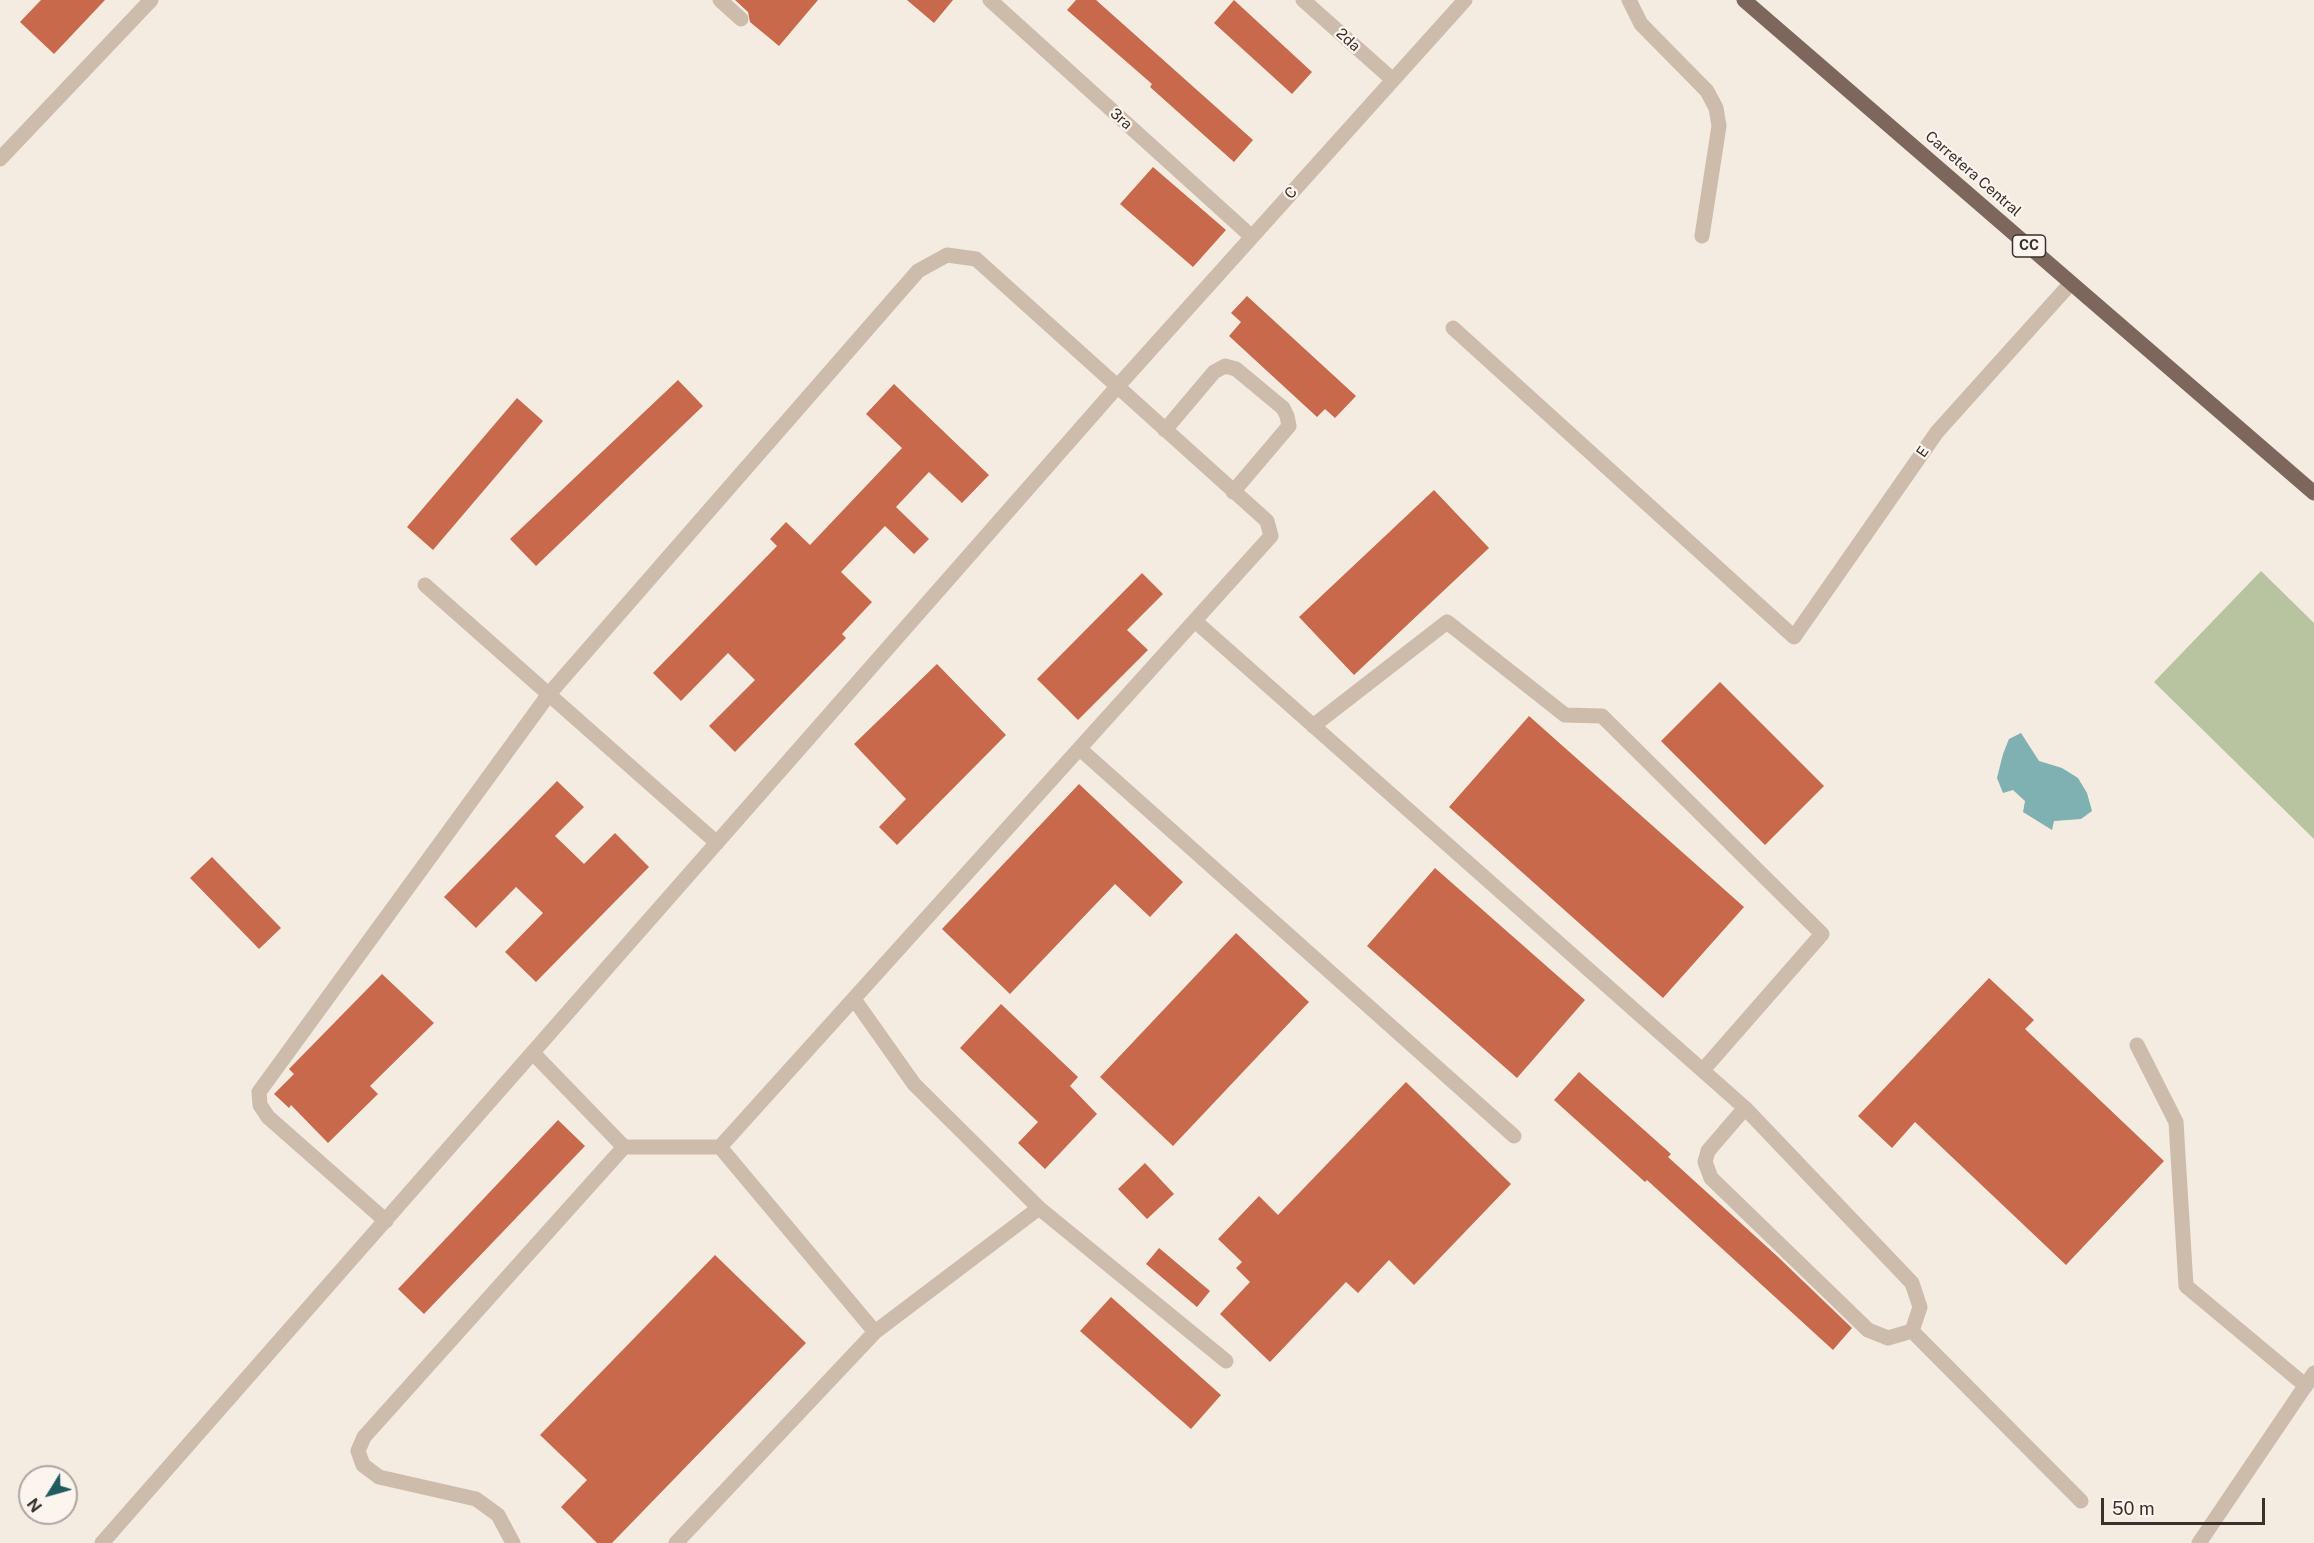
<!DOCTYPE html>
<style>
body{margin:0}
#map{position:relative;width:2314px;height:1543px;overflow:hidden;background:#f4ebe1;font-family:"Public Sans",sans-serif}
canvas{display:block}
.north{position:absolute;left:18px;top:1465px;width:60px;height:60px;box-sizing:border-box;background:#fbf5ee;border:2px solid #aea6a0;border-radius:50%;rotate:233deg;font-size:16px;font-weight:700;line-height:24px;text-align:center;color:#3b302b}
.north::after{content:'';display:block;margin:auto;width:21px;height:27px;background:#1f5a5e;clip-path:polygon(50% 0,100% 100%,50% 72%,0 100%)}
.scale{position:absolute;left:2101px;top:1498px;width:164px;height:27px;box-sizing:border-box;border:3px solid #3b302b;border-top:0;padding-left:8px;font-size:18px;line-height:21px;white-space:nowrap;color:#3b302b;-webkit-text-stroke:4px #fbf5ee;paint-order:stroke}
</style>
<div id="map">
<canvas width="2314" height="1543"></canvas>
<div class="north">N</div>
<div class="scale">50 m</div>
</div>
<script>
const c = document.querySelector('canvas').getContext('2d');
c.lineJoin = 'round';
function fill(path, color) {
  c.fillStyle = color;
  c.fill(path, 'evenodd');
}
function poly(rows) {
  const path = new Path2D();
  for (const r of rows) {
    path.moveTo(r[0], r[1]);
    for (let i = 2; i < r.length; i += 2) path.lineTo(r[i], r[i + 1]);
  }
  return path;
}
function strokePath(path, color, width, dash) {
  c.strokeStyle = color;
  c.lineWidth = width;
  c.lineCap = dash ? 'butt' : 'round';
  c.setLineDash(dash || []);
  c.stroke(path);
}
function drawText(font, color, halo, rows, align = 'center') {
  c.font = font + ' "Public Sans",sans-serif';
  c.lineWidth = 4.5;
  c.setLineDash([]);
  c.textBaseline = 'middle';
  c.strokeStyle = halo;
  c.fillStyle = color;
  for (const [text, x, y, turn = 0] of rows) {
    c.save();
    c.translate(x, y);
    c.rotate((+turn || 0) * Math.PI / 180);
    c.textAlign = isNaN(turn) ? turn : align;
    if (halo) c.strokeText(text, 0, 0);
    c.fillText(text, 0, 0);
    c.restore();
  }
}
const green = poly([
 [2261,571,2314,623,2314,839,2154,682]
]);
const water = poly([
 [2021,733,2039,761,2062,768,2078,778,2087,793,2092,811,2081,819,2054,821,2052,830,2023,812,2025,801,2013,790,2003,793,1997,778,2003,754,2009,739]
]);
const building = poly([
 [41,0,105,0,54,54,20,22],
 [735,0,818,0,779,46,750,22,748,12],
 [907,0,953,0,934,23],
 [1076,0,1096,0,1253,140,1234,162,1150,87,1152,84,1067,10],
 [1234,0,1312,72,1292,94,1214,23],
 [1153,167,1226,230,1193,267,1120,204],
 [1247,296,1356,396,1335,418,1325,409,1317,417,1229,336,1241,322,1231,313],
 [678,380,703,406,536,566,510,539],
 [894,384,989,475,962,503,929,472,896,507,929,539,914,554,885,526,841,572,872,602,842,634,846,638,735,752,709,726,755,680,728,653,681,701,653,673,777,546,770,539,786,522,810,545,902,448,866,414],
 [517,398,543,421,433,550,407,527],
 [1434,490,1489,548,1354,675,1299,617],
 [1142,573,1163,594,1127,630,1148,650,1078,720,1037,679],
 [937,664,1006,735,897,845,879,827,906,799,854,744],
 [1720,682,1824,786,1765,845,1661,741],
 [1529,716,1744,907,1663,998,1449,807],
 [557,781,584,807,555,836,584,864,615,833,649,867,536,982,505,952,543,913,516,887,476,928,444,897],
 [1079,784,1183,882,1150,917,1115,884,1010,994,942,929],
 [212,857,281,928,259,949,190,878],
 [1435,868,1585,1000,1517,1078,1367,946],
 [1236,933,1309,1002,1173,1146,1100,1077],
 [382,974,434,1023,370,1086,378,1094,328,1143,291,1105,289,1108,274,1094,294,1074,289,1069],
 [1989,978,2034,1020,2025,1029,2164,1161,2066,1265,1915,1122,1892,1148,1858,1116],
 [1001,1004,1078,1077,1070,1086,1097,1114,1045,1169,1018,1143,1038,1122,960,1048],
 [1579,1072,1671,1154,1668,1157,1777,1256,1852,1328,1833,1350,1647,1180,1645,1182,1554,1100],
 [1406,1082,1511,1184,1414,1285,1389,1260,1358,1293,1346,1282,1270,1362,1220,1314,1250,1282,1236,1268,1242,1262,1218,1239,1259,1196,1278,1215],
 [558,1120,585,1146,424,1314,398,1289],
 [1145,1163,1174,1194,1147,1219,1118,1189],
 [1159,1248,1210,1291,1197,1307,1146,1264],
 [715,1255,806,1343,612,1543,597,1543,561,1507,587,1480,540,1435],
 [1111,1297,1221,1395,1191,1429,1080,1331]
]);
const minor = poly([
 [720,0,741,19],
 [990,0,1252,237],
 [1303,0,1393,80],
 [1629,0,1641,24,1707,91,1716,108,1719,126,1702,236],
 [0,159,151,0],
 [1453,328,1794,637,1937,432,2071,283],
 [1165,430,1214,372,1225,366,1236,369,1283,408,1287,416,1289,426,1233,492],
 [425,585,717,843],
 [1195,621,1745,1108],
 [1313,726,1447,622,1565,715,1602,716,1822,934,1703,1070],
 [1080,749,1514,1136],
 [854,999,914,1084,1039,1208,1226,1361],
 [2137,1045,2176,1122,2186,1286,2306,1386],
 [533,1053,624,1147,720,1147,875,1332,676,1543],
 [1745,1108,1912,1283,1920,1307,1912,1331,1888,1338,1868,1330,1711,1178,1705,1162,1708,1151,1745,1108],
 [386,1221,268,1117,260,1105,259,1092,549,694,918,271,947,255,976,259,1267,521,1271,536,720,1147],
 [1912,1331,2081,1501],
 [875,1332,1039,1208],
 [102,1543,1117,387,1465,0],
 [513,1543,498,1515,476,1499,379,1477,363,1465,358,1451,364,1437,624,1147],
 [2199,1543,2314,1373]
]);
const major = poly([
 [1744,0,2314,493]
]);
const shields = [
 [2029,246,33]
];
const shieldNames = [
 ["CC",2029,246]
];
const streetNames = [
 ["2da",1348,40,42],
 ["3ra",1121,119,42],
 ["Carretera Central",1973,174,41],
 ["C",1291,193,-48],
 ["E",1923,452,-55]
];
fill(green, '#b8c4a0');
fill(water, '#7fb0b2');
fill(building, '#c8694b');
strokePath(minor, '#cdbbac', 15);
strokePath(major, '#7d675c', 15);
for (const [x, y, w] of shields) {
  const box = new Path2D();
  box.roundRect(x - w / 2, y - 11, w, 22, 4.5);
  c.fillStyle = '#fbf5ee';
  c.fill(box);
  strokePath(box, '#3b302b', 1.5);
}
drawText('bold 14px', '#3b302b', null, shieldNames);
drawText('15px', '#3b302b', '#fbf5ee', streetNames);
</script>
